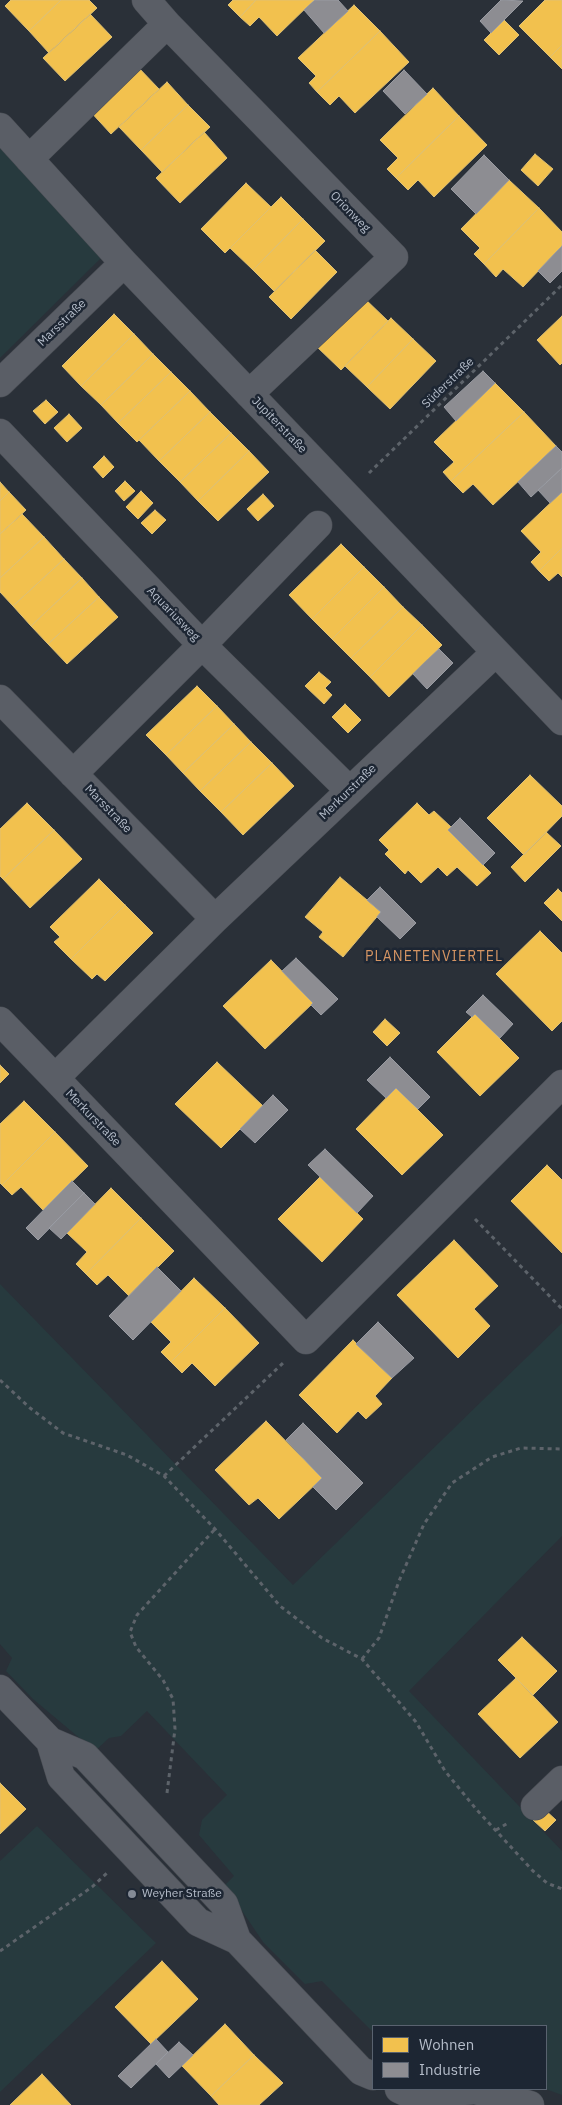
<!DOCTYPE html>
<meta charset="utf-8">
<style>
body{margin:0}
#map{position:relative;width:562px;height:2105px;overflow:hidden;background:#2a3038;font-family:"IBM Plex Sans",sans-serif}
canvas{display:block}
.legend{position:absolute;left:372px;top:2025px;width:175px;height:65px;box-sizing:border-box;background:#1d2633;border:1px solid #59626f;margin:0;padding:6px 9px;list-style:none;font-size:15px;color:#b4bcc9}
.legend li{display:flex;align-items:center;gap:10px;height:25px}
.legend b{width:25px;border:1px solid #59626f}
</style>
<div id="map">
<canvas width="562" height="2105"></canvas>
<ul class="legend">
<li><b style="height:14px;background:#f2c14e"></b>Wohnen</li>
<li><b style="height:14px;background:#8d8d92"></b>Industrie</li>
</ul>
</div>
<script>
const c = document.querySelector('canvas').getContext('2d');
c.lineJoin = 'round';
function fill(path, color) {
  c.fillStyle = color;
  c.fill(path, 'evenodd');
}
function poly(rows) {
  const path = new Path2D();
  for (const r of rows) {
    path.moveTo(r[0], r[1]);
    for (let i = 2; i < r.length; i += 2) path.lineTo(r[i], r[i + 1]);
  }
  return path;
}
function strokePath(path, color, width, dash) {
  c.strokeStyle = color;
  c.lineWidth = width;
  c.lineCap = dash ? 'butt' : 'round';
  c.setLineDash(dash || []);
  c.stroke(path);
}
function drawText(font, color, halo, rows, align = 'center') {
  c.font = font + ' "IBM Plex Sans",sans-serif';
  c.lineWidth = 5;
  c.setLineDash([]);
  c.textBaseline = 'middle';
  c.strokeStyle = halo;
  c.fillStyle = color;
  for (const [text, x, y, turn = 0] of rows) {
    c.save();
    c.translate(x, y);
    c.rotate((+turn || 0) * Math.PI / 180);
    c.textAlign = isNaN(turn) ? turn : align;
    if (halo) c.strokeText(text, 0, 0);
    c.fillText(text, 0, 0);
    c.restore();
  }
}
const green = poly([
 [0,146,101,258,0,358],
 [0,1284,293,1585,562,1323,562,1536,409,1691,562,1851,562,2095,546,2089,546,2026,373,2026,373,2032,322,1981,305,1984,263,1942,232,1896,222,1888,234,1876,199,1835,202,1820,227,1795,147,1711,121,1736,109,1738,95,1751,33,1699,6,1671,12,1658,0,1644],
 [37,1826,156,1943,0,2092,0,1861]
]);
const homes = poly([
 [11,0,61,0,29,31,5,6,11,0],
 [61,0,89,0,97,8,49,53,29,31,61,0],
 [233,0,256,0,240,17,228,5,233,0],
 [256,0,314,0,277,36,259,17,250,26,240,17,256,0],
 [545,0,562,0,562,45,550,57,519,26,545,0],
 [354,5,380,31,317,92,309,83,316,76,298,58,354,5],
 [90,14,112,37,65,81,43,58,90,14],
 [504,20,519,35,499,55,484,40,504,20],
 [380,31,409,62,355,113,339,96,330,105,317,92,380,31],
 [562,45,562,69,550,57,562,45],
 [136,65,159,89,111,134,88,109,136,65],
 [167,82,188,105,141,150,119,127,167,82],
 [433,88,459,116,396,178,387,169,398,158,380,140,433,88],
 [188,105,210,127,162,172,141,150,188,105],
 [459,116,487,145,434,197,418,180,408,190,396,178,459,116],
 [204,132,227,158,180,203,156,178,204,132],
 [535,154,553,169,538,186,521,170,535,154],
 [509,180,539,208,484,264,474,254,480,248,461,229,509,180],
 [246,183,271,207,225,253,201,229,246,183],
 [281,197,303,219,253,270,230,248,281,197],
 [539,208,562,232,562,246,523,287,503,269,496,277,484,264,539,208],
 [303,219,325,241,274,291,253,270,303,219],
 [315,250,337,272,291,319,269,297,315,250],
 [362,296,388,321,341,370,315,345,362,296],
 [114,314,134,334,81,386,62,366,114,314],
 [562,316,562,363,560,365,537,340,562,316],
 [391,318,413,339,367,387,345,366,391,318],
 [134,334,153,354,101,405,81,386,134,334],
 [413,339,436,361,390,409,367,387,413,339],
 [153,354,171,372,118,423,101,405,153,354],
 [171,372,190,391,137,442,118,423,171,372],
 [495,383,524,412,451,481,443,472,454,462,434,442,495,383],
 [190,391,210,412,159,461,139,440,190,391],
 [46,400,58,412,45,424,33,411,46,400],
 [210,412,231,433,180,482,159,461,210,412],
 [524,412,556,446,493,505,473,484,463,493,451,481,524,412],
 [69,414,82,428,67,442,54,428,69,414],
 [231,433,249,451,198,501,180,482,231,433],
 [249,451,269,472,218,521,198,501,249,451],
 [104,456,114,467,103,478,93,467,104,456],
 [125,481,135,491,124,501,115,491,125,481],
 [0,482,9,492,0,501,0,482],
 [141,491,153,503,138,519,126,507,141,491],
 [9,492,26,510,0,534,0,501,9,492],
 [562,492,562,548,539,571,531,562,541,552,521,531,562,492],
 [263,494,274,506,258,521,247,509,263,494],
 [155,510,166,520,152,534,141,523,155,510],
 [22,514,44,537,0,578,0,534,22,514],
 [44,537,64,559,13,606,0,592,0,578,44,537],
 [341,544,364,567,312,619,289,595,341,544],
 [562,548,562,577,558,573,549,581,539,571,562,548],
 [64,559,82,578,31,626,13,606,64,559],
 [364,567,384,587,332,639,312,619,364,567],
 [82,578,99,597,48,644,31,626,82,578],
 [384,587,403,607,351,658,332,639,384,587],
 [99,597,118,617,67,664,48,644,99,597],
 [403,607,422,625,370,677,351,658,403,607],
 [422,625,442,645,389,697,370,677,422,625],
 [319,672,331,682,325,688,332,695,324,704,305,686,319,672],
 [197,686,217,706,166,755,146,735,197,686],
 [345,704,361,720,348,733,332,717,345,704],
 [217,706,234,724,183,773,166,755,217,706],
 [234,724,251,742,200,791,183,773,234,724],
 [251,742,272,763,221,812,200,791,251,742],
 [272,763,294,786,243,835,221,812,272,763],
 [530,775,562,806,562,816,524,855,487,818,530,775],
 [27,803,54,830,3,879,0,876,0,829,27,803],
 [417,803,429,815,434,811,451,827,448,830,491,873,477,886,457,867,447,876,438,867,421,883,408,870,405,874,385,854,389,850,379,840,417,803],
 [54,830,82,859,30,908,3,879,54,830],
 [546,832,561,846,525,882,511,867,546,832],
 [340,877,381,912,343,957,319,937,323,932,305,917,340,877],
 [99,879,125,905,71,959,54,942,60,937,50,927,99,879],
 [558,889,562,893,562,921,544,903,558,889],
 [125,905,153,933,105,981,97,974,92,979,71,959,125,905],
 [540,931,562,953,562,1021,552,1031,496,974,540,931],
 [271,960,313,1003,265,1049,223,1006,271,960],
 [475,1014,519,1058,480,1096,437,1052,475,1014],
 [385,1019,400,1033,387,1046,373,1032,385,1019],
 [217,1062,263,1106,221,1148,175,1104,217,1062],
 [0,1065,9,1074,0,1083,0,1065],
 [396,1088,443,1135,402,1175,356,1129,396,1088],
 [24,1101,55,1132,2,1185,0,1183,0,1124,24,1101],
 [55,1132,88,1166,43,1210,21,1187,12,1195,2,1185,55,1132],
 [547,1165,562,1180,562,1253,511,1201,547,1165],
 [320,1177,363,1219,322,1262,278,1219,320,1177],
 [111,1188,141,1218,86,1274,76,1264,87,1252,67,1233,111,1188],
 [141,1218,174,1251,129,1296,108,1275,97,1285,86,1274,141,1218],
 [454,1240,498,1286,474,1309,490,1326,458,1358,397,1295,454,1240],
 [194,1278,225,1308,171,1362,161,1352,171,1342,151,1322,194,1278],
 [225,1308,259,1343,215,1386,192,1363,182,1373,171,1362,225,1308],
 [353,1340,392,1378,375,1396,382,1404,366,1419,358,1411,337,1433,299,1395,353,1340],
 [266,1421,322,1478,279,1519,258,1498,249,1505,215,1470,266,1421],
 [522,1637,557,1671,533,1695,498,1660,522,1637],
 [516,1678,558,1722,520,1758,478,1714,516,1678],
 [0,1783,26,1809,0,1834,0,1783],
 [544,1809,556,1820,545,1831,533,1820,544,1809],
 [162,1961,198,1999,151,2044,115,2007,162,1961],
 [225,2024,254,2055,211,2096,182,2066,225,2024],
 [254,2055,283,2083,259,2105,219,2105,211,2096,254,2055],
 [42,2074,71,2105,10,2105,42,2074]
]);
const industry = poly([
 [315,0,338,0,348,11,324,33,304,10,315,0],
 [501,0,523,1,491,33,480,21,501,0],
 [404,70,427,94,405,114,383,91,404,70],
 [484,155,509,180,476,214,451,189,484,155],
 [562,246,562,271,550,283,538,271,562,246],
 [483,371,495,383,456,421,444,407,483,371],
 [556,446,562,452,562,468,531,497,518,482,556,446],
 [562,468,562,492,550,503,538,490,562,468],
 [439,649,453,663,427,689,413,674,439,649],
 [460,818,495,853,483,865,448,830,460,818],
 [380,887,416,923,400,939,377,917,381,912,367,900,380,887],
 [296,958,338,999,321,1015,311,1005,313,1003,282,971,296,958],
 [483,995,513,1024,500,1038,475,1014,472,1017,466,1012,483,995],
 [390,1057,430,1097,418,1109,396,1088,386,1098,367,1080,390,1057],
 [273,1095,288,1110,255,1143,240,1129,273,1095],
 [325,1149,373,1196,357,1213,308,1165,325,1149],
 [72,1181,84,1193,38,1240,26,1228,72,1181],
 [84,1193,95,1204,61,1239,49,1228,84,1193],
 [157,1267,181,1291,133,1340,109,1316,157,1267],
 [378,1322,414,1358,392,1378,356,1344,378,1322],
 [303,1423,363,1483,336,1510,313,1487,322,1478,286,1440,303,1423],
 [156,2039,168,2052,131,2088,118,2076,156,2039],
 [179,2042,193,2055,169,2078,156,2064,179,2042]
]);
const path = poly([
 [369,473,562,285],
 [475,1219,562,1309],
 [0,1380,30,1408,63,1433,127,1455,164,1476,215,1529,280,1606,322,1638,362,1659,416,1722,445,1771,476,1809,533,1871,547,1883,562,1889],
 [164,1476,283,1363],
 [362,1659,379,1638,399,1581,424,1524,452,1483,492,1457,521,1448,562,1449],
 [167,1793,175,1729,173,1699,163,1680,136,1647,130,1632,137,1615,215,1529],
 [496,1830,508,1823],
 [0,1951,92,1887,107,1873]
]);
const street = poly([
 [146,0,167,24,394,257,249,394],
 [0,127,124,263,562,721],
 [29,159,167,24],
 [0,383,124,263],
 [0,433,202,645,349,790],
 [496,652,215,919,55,1078,306,1340,562,1084],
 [0,699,215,919],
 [73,774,202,645,318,525],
 [0,1021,55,1078],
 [0,1689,50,1741,85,1756,224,1904,237,1940],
 [50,1741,61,1777,198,1922,237,1940,361,2071,373,2076],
 [535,1806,562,1780],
 [399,2089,414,2096,475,2090,530,2105]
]);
const markers = [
 [132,1894,5,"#848b96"]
];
const streetNames = [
 ["Orionweg",350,212,46],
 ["Marsstraße",62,323,-44],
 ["Süderstraße",448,383,-44],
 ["Jupiterstraße",279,425,46],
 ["Aquariusweg",173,614,46],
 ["Merkurstraße",348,792,-44],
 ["Marsstraße",108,809,46],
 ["Merkurstraße",93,1118,46]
];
const poiNames = [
 ["Weyher Straße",142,1894]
];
const neighbourhoodNames = [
 ["PLANETENVIERTEL",434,957]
];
fill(green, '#273a3e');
fill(homes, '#f2c14e');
strokePath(homes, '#dfc073', 1);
fill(industry, '#8d8d92');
strokePath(industry, '#999ba2', 1);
strokePath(street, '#484c53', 29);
strokePath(path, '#5d636a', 3, [4, 4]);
strokePath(street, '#5a5e66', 28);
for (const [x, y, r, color] of markers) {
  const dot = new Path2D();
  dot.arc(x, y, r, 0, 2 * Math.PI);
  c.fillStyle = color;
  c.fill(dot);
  strokePath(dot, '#1d2633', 2);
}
drawText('12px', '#b4bcc9', '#1d2633', streetNames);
drawText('12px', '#b4bcc9', '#1d2633', poiNames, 'left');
c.letterSpacing = '1px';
drawText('14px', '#d59563', '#1d2633', neighbourhoodNames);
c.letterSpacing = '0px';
</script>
